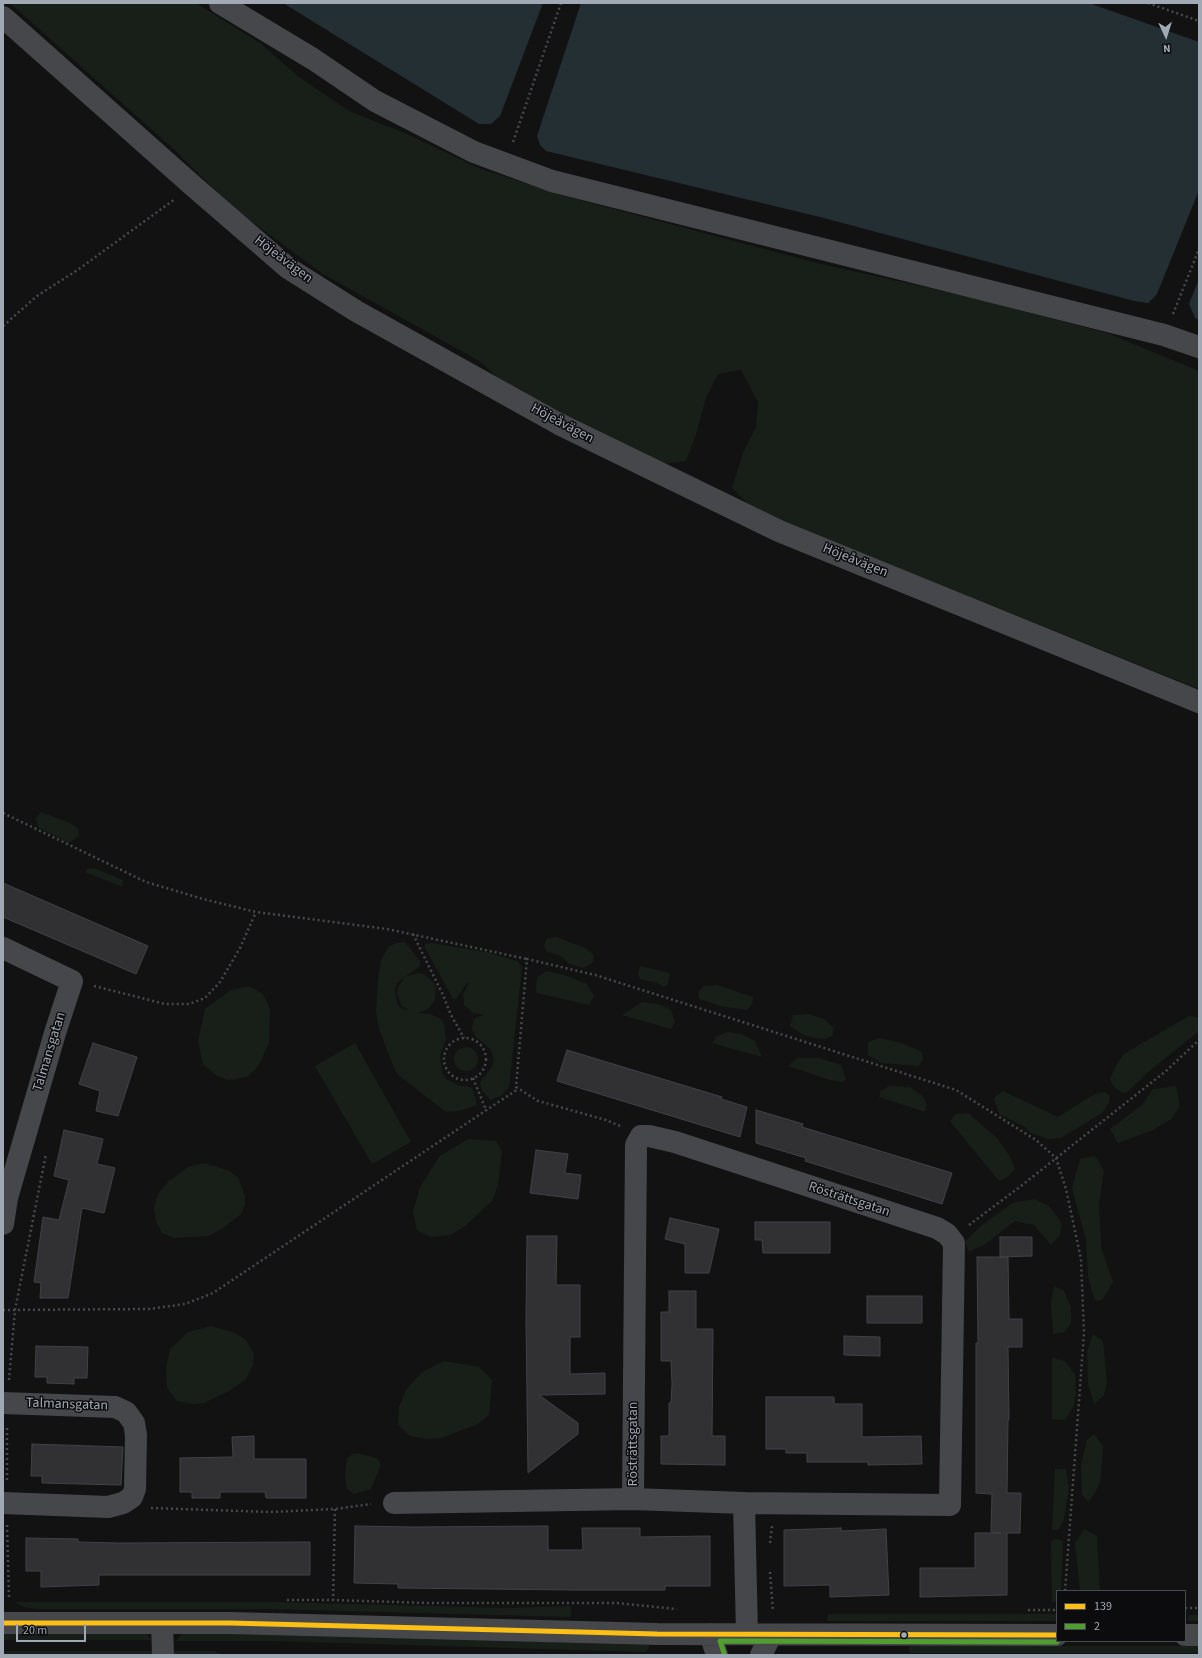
<!DOCTYPE html>
<meta charset="utf-8">
<style>
body{margin:0}
#map{position:relative;width:1202px;height:1658px;overflow:hidden;background:#121212;font-family:"Source Sans 3",sans-serif}
canvas{display:block}
.frame{position:absolute;inset:0;border:4px solid #a1a9b5;pointer-events:none}
.legend{position:absolute;left:1056px;top:1590px;width:130px;height:52px;box-sizing:border-box;background:#0c0c0e;border:1px solid #484b51;margin:0;padding:5px 7px;list-style:none;font-size:12px;color:#a1a9b5}
.legend li{display:flex;align-items:center;gap:8px;height:20px}
.legend b{width:20px;border:1px solid #484b51}
.north{position:absolute;left:1146px;top:16px;width:40px;height:40px;-webkit-text-stroke:3px #0c0c0e;paint-order:stroke;rotate:176deg;font-size:11px;font-weight:700;line-height:16px;text-align:center;color:#a1a9b5}
.north::after{content:'';display:block;margin:auto;width:14px;height:18px;background:#a1a9b5;clip-path:polygon(50% 0,100% 100%,50% 72%,0 100%)}
.scale{position:absolute;left:16px;top:1624px;width:70px;height:18px;box-sizing:border-box;border:2px solid #a1a9b5;border-top:0;padding-left:5px;font-size:12px;line-height:14px;white-space:nowrap;color:#a1a9b5;-webkit-text-stroke:3px #0c0c0e;paint-order:stroke}
</style>
<div id="map">
<canvas width="1202" height="1658"></canvas>
<div class="frame"></div>
<ul class="legend">
<li><b style="height:5px;background:#fbbf15"></b>139</li>
<li><b style="height:5px;background:#509e2f"></b>2</li>
</ul>
<div class="north">N</div>
<div class="scale">20 m</div>
</div>
<script>
const c = document.querySelector('canvas').getContext('2d');
c.lineJoin = 'round';
function fill(path, color) {
  c.fillStyle = color;
  c.fill(path, 'evenodd');
}
function poly(rows) {
  const path = new Path2D();
  for (const r of rows) {
    if (r.length === 3) {
      path.moveTo(r[0] + r[2], r[1]);
      path.arc(r[0], r[1], r[2], 0, 2 * Math.PI);
      continue;
    }
    path.moveTo(r[0], r[1]);
    for (let i = 2; i < r.length; i += 2) path.lineTo(r[i], r[i + 1]);
  }
  return path;
}
function strokePath(path, color, width, dash) {
  c.strokeStyle = color;
  c.lineWidth = width;
  c.lineCap = dash ? 'butt' : 'round';
  c.setLineDash(dash || []);
  c.stroke(path);
}
function drawText(font, color, halo, rows, align = 'center') {
  c.font = font + ' "Source Sans 3",sans-serif';
  c.lineWidth = 3;
  c.setLineDash([]);
  c.textBaseline = 'middle';
  c.strokeStyle = halo;
  c.fillStyle = color;
  for (const [text, x, y, turn = 0] of rows) {
    c.save();
    c.translate(x, y);
    c.rotate((+turn || 0) * Math.PI / 180);
    c.textAlign = isNaN(turn) ? turn : align;
    if (halo) c.strokeText(text, 0, 0);
    c.fillText(text, 0, 0);
    c.restore();
  }
}
const green = poly([
 [10,3,196,3,260,43,299,77,349,111,407,134,481,169,572,198,817,263,978,299,1107,333,1199,371,1199,689,782,521,747,503,732,488,743,453,756,427,758,402,741,370,718,374,706,398,695,437,686,461,664,464,630,452,499,379,481,362,323,274,232,207,177,152],
 [41,812,70,823,78,828,79,835,75,839,68,843,38,827,36,818],
 [94,868,123,880,122,887,85,872,87,869],
 [556,937,585,948,593,954,594,959,591,964,583,968,568,963,561,956,547,952,544,947,546,939],
 [405,942,420,961,420,966,397,983,395,989,397,1004,401,1008,410,1011,402,1006,397,994,398,987,405,977,418,973,424,974,433,982,436,988,435,1000,428,1009,418,1013,430,1014,441,1019,444,1024,446,1039,440,1056,442,1072,446,1079,460,1086,467,1086,473,1089,477,1105,459,1111,446,1112,397,1074,392,1063,379,1029,376,1012,378,980,381,960,389,946,397,943],
 [431,943,486,952,517,961,522,967,509,1087,502,1095,491,1100,482,1091,480,1082,492,1067,494,1059,490,1049,476,1037,472,1029,473,1022,475,1018,484,1015,473,1013,464,1005,463,993,470,982,466,984,456,999,453,999,425,948,425,944],
 [640,966,670,973,668,984,664,987,658,983,640,979,638,974],
 [547,971,567,976,587,984,594,996,589,1005,537,993,536,988,537,977],
 [717,985,753,997,752,1004,747,1010,721,1006,699,999,698,992,704,986],
 [249,986,263,994,270,1009,269,1043,258,1067,247,1077,229,1080,217,1076,203,1064,198,1041,205,1009,231,990],
 [642,1002,661,1005,671,1010,675,1022,671,1029,622,1015],
 [808,1014,824,1019,834,1028,832,1036,825,1039,814,1038,803,1035,790,1026,793,1015],
 [1189,1016,1197,1017,1199,1019,1198,1032,1153,1068,1126,1093,1121,1092,1114,1087,1110,1079,1117,1064,1124,1054],
 [728,1032,741,1034,755,1041,762,1057,712,1043,717,1036],
 [880,1038,902,1043,922,1052,923,1059,919,1066,881,1063,868,1055,868,1042],
 [355,1043,411,1142,372,1164,315,1066],
 [466,1059,12],
 [797,1058,819,1058,841,1065,846,1079,842,1082,830,1080,788,1066],
 [889,1086,909,1087,922,1095,927,1104,925,1112,879,1097,881,1091],
 [1176,1086,1180,1106,1171,1119,1153,1130,1118,1143,1110,1129,1142,1105,1153,1089],
 [1003,1091,1058,1117,1086,1099,1098,1093,1105,1092,1110,1096,1109,1103,1102,1113,1061,1138,1048,1139,1031,1133,1025,1127,999,1114,994,1098],
 [968,1113,997,1138,1011,1158,1015,1169,1006,1178,999,1181,950,1121,956,1114],
 [468,1139,496,1141,502,1151,498,1185,492,1201,465,1226,450,1235,431,1237,417,1230,413,1212,420,1187,440,1156],
 [1095,1156,1104,1171,1099,1204,1101,1247,1113,1282,1102,1300,1095,1301,1088,1276,1086,1240,1072,1188,1080,1159],
 [204,1163,230,1171,238,1178,245,1196,245,1205,241,1214,223,1228,209,1236,174,1238,162,1233,156,1221,154,1207,158,1194,168,1182,188,1167],
 [1034,1199,1049,1206,1062,1223,1060,1235,1051,1245,1034,1225,1015,1221,984,1245,969,1252,965,1242,981,1226,1012,1203],
 [1054,1286,1064,1291,1071,1308,1071,1323,1065,1332,1053,1334,1051,1303],
 [211,1326,233,1332,246,1340,254,1354,253,1365,246,1379,229,1391,204,1403,193,1404,177,1401,167,1388,166,1368,170,1349,188,1332],
 [1093,1334,1103,1341,1107,1383,1104,1395,1094,1404,1088,1384,1087,1352],
 [1052,1358,1065,1361,1075,1374,1076,1393,1074,1406,1066,1419,1061,1420,1052,1419],
 [444,1361,479,1367,492,1380,489,1415,478,1424,441,1438,427,1439,410,1436,398,1424,399,1407,406,1390,422,1372],
 [1094,1434,1103,1446,1102,1461,1100,1482,1095,1493,1088,1502,1082,1494,1081,1465,1087,1440],
 [358,1453,376,1458,380,1462,380,1467,371,1489,354,1494,347,1489,345,1477,347,1458,353,1454],
 [1055,1469,1066,1469,1069,1487,1064,1519,1059,1529,1052,1530],
 [1084,1529,1097,1536,1100,1591,1080,1591,1075,1543],
 [1056,1539,1063,1541,1062,1570,1061,1591,1057,1591,1057,1600,1052,1603,1051,1541],
 [14,1602,270,1602,507,1608,571,1606,571,1617,270,1609,37,1609,24,1607],
 [828,1614,1057,1614,1057,1621,827,1621],
 [1188,1615,1199,1615,1199,1621,1188,1621],
 [3,1634,146,1634,152,1640,3,1640],
 [182,1634,275,1634,649,1645,649,1648,646,1652,274,1641,176,1641],
 [909,1646,1199,1646,1199,1653,909,1653],
 [3,1651,215,1651,222,1655,3,1655]
]);
const water = poly([
 [283,3,543,3,500,116,491,124,479,124],
 [581,3,1089,3,1199,42,1199,190,1157,294,1148,303,1134,301,824,218,546,151,540,145,537,136],
 [1199,279,1199,320,1195,318,1189,304]
]);
const building = poly([
 [3,883,148,946,136,974,3,917,3,883],
 [93,1043,137,1057,118,1116,96,1111,100,1091,79,1084,93,1043],
 [567,1050,722,1097,721,1099,747,1107,740,1137,557,1081,567,1050],
 [756,1110,803,1124,802,1127,952,1173,942,1204,805,1161,806,1158,756,1143,756,1110],
 [64,1130,103,1139,97,1164,115,1168,104,1213,82,1208,68,1298,40,1298,41,1283,34,1282,43,1217,59,1220,69,1180,54,1176,64,1130],
 [536,1150,568,1154,565,1173,581,1175,578,1199,530,1193,536,1150],
 [670,1218,719,1229,709,1273,685,1273,685,1244,665,1239,670,1218],
 [755,1222,830,1222,830,1253,763,1253,762,1240,755,1240,755,1222],
 [527,1236,557,1236,556,1285,580,1285,580,1337,570,1337,570,1374,605,1373,605,1394,539,1395,578,1423,578,1434,528,1473,526,1318,527,1236],
 [1000,1237,1032,1237,1032,1256,1000,1257,1000,1237],
 [977,1257,1008,1257,1009,1319,1022,1319,1022,1347,1008,1347,1009,1420,1008,1420,1007,1493,1021,1493,1020,1533,1007,1533,1007,1595,920,1597,920,1568,975,1568,975,1533,1001,1533,991,1532,992,1494,976,1493,976,1343,978,1343,977,1257],
 [669,1291,696,1291,696,1329,713,1329,712,1436,725,1436,725,1465,661,1464,661,1436,669,1436,669,1403,671,1403,672,1384,671,1361,661,1361,661,1312,669,1312,669,1291],
 [867,1296,922,1296,922,1323,867,1323,867,1296],
 [844,1336,880,1337,880,1356,844,1355,844,1336],
 [36,1346,88,1347,87,1378,74,1378,74,1384,47,1383,47,1377,35,1377,36,1346],
 [766,1397,834,1397,834,1404,862,1404,862,1437,921,1436,922,1464,868,1465,868,1462,807,1462,807,1453,786,1453,786,1449,766,1449,766,1397],
 [254,1436,254,1459,306,1459,306,1498,266,1498,265,1492,220,1492,220,1498,192,1498,192,1492,180,1492,180,1458,233,1457,232,1437,254,1436],
 [32,1444,123,1447,121,1485,42,1483,42,1476,31,1476,32,1444],
 [355,1526,412,1527,548,1526,548,1550,583,1550,582,1528,640,1528,640,1537,710,1536,710,1586,665,1586,665,1590,574,1590,398,1588,398,1584,354,1583,355,1526],
 [841,1528,841,1531,886,1529,889,1595,830,1597,830,1585,784,1586,784,1530,841,1528],
 [26,1538,78,1539,78,1542,119,1543,310,1542,310,1575,99,1575,99,1585,41,1587,41,1571,26,1571,26,1538]
]);
const path = poly([
 [1148,3,1199,21],
 [513,142,561,3],
 [1173,314,1199,249],
 [3,326,37,296,79,269,175,199],
 [3,813,146,882,203,899,256,912,387,929,527,959],
 [413,934,443,995,451,1015,464,1038],
 [94,986,165,1004,189,1004,205,998,220,982,240,948,256,912],
 [465,1059,21],
 [473,1078,486,1110],
 [620,1126,606,1120,538,1101,516,1087,527,959,595,975,956,1090,1036,1140,1056,1158,1066,1189,1081,1259,1084,1333,1065,1591],
 [969,1225,1021,1186,1166,1071,1199,1040],
 [3,1310,149,1309,185,1304,213,1293,518,1089],
 [9,1380,15,1310,46,1154],
 [7,1480,7,1425],
 [151,1508,270,1512,335,1509,371,1504],
 [335,1509,333,1600,428,1603,617,1603,677,1609],
 [7,1525,9,1598],
 [770,1543,772,1526],
 [770,1572,773,1611],
 [287,1600,333,1600],
 [1185,1608,1199,1608],
 [1028,1610,1057,1610]
]);
const minor = poly([
 [220,3,313,59,375,101,474,152,552,181,1164,335,1199,347],
 [3,17,192,185,288,268,356,311,559,424,779,531,1199,702],
 [3,948,72,981,55,1033,7,1198,3,1224],
 [3,1403,115,1407,126,1412,134,1423,136,1435,135,1489,132,1497,123,1503,108,1507,3,1503],
 [633,1499,744,1503],
 [394,1503,633,1499,636,1145,641,1136,649,1136,675,1142,937,1228,947,1234,954,1243,950,1505,744,1503,747,1634],
 [3,1623,230,1623,657,1634,1057,1635],
 [162,1623,163,1655],
 [710,1634,717,1655],
 [1185,1635,1199,1635],
 [761,1655,771,1635]
]);
const bus1 = poly([
 [3,1623,230,1623,657,1634,1057,1635]
]);
const bus2 = poly([
 [724,1653,720,1641,1057,1642]
]);
const markers = [
 [904,1635,3.5,"#a1a9b5"]
];
const streetNames = [
 ["Höjeåvägen",283,260,37],
 ["Höjeåvägen",562,424,28],
 ["Höjeåvägen",855,561,22],
 ["Talmansgatan",50,1052,-73],
 ["Rösträttsgatan",849,1200,18],
 ["Talmansgatan",67,1405,2],
 ["Rösträttsgatan",634,1444,-90]
];
fill(green, '#181f18');
fill(water, '#242f34');
fill(building, '#313133');
strokePath(building, '#404246', 1);
strokePath(path, '#47494d', 2.5, [2, 3]);
strokePath(minor, '#46474b', 22);
strokePath(bus1, '#fbbf15', 5);
strokePath(bus2, '#509e2f', 5);
for (const [x, y, r, color] of markers) {
  const dot = new Path2D();
  dot.arc(x, y, r, 0, 2 * Math.PI);
  c.fillStyle = color;
  c.fill(dot);
  strokePath(dot, '#0c0c0e', 1.5);
}
drawText('14px', '#a1a9b5', '#0c0c0e', streetNames);
</script>
